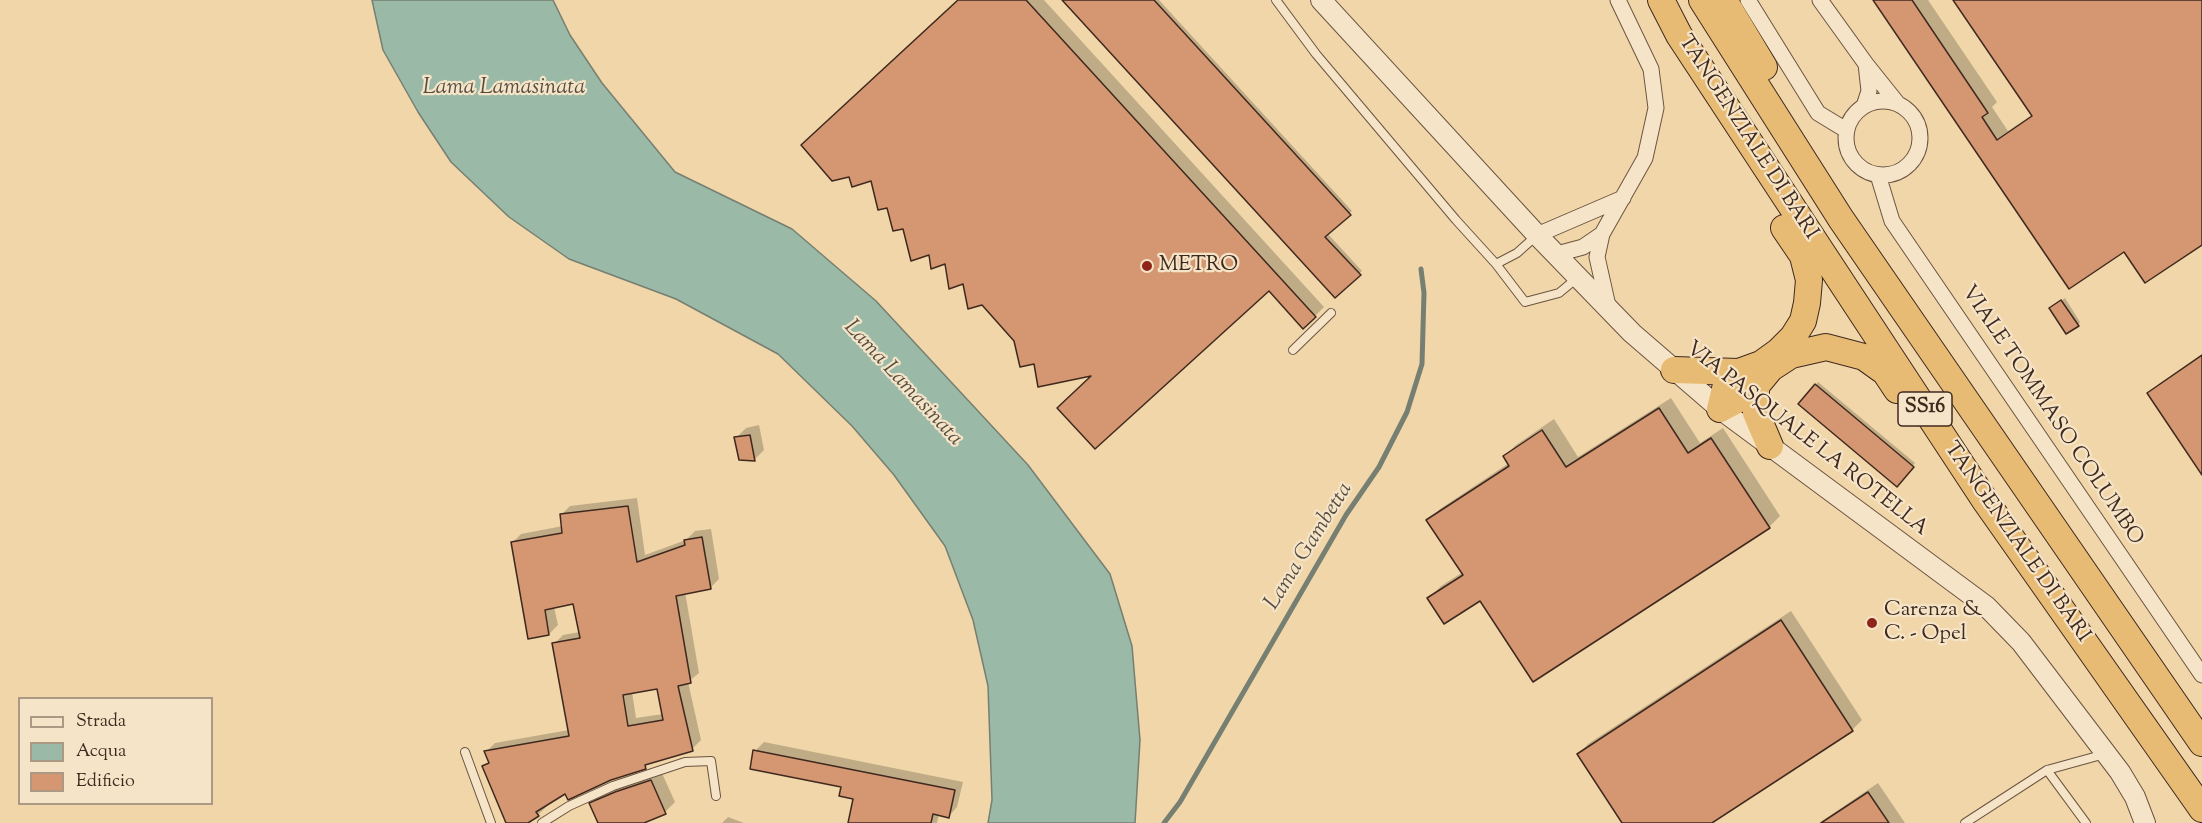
<!DOCTYPE html>
<style>
body{margin:0}
#map{position:relative;width:2202px;height:823px;overflow:hidden;background:#f0d6a9;font-family:"Sorts Mill Goudy",serif}
canvas{display:block}
.legend{position:absolute;left:18px;top:697px;width:195px;height:108px;box-sizing:border-box;background:#f5e4c7;border:2px solid #ac9984;margin:0;padding:8px 10px;list-style:none;font-size:18px;color:#3f291f}
.legend li{display:flex;align-items:center;gap:12px;height:30px}
.legend b{width:30px;border:2px solid #ac9984}
</style>
<div id="map">
<canvas width="2202" height="823"></canvas>
<ul class="legend">
<li><b style="height:8px;background:#f5e4c7"></b>Strada</li>
<li><b style="height:16px;background:#9ab9a7"></b>Acqua</li>
<li><b style="height:16px;background:#d49771"></b>Edificio</li>
</ul>
</div>
<script>
const c = document.querySelector('canvas').getContext('2d');
c.lineJoin = 'round';
function fill(path, color) {
  c.fillStyle = color;
  c.fill(path, 'evenodd');
}
function poly(rows) {
  const path = new Path2D();
  for (const r of rows) {
    if (r.length === 3) {
      path.moveTo(r[0] + r[2], r[1]);
      path.arc(r[0], r[1], r[2], 0, 2 * Math.PI);
      continue;
    }
    path.moveTo(r[0], r[1]);
    for (let i = 2; i < r.length; i += 2) path.lineTo(r[i], r[i + 1]);
  }
  return path;
}
function strokePath(path, color, width, dash) {
  c.strokeStyle = color;
  c.lineWidth = width;
  c.lineCap = dash ? 'butt' : 'round';
  c.setLineDash(dash || []);
  c.stroke(path);
}
function drawText(font, color, halo, rows, align = 'center') {
  c.font = font + ' "Sorts Mill Goudy",serif';
  c.lineWidth = 4.5;
  c.setLineDash([]);
  c.textBaseline = 'middle';
  c.strokeStyle = halo;
  c.fillStyle = color;
  for (const [text, x, y, turn = 0] of rows) {
    c.save();
    c.translate(x, y);
    c.rotate((+turn || 0) * Math.PI / 180);
    c.textAlign = isNaN(turn) ? turn : align;
    if (halo) c.strokeText(text, 0, 0);
    c.fillText(text, 0, 0);
    c.restore();
  }
}
const water = poly([
 [372,0,553,0,570,35,602,83,675,172,792,229,876,301,1028,465,1110,574,1132,646,1140,740,1135,823,988,823,992,800,988,686,973,620,945,546,894,475,852,426,778,354,676,299,569,259,509,217,451,162,418,112,383,50,372,0]
]);
const shadow = poly([
 [959,0,1044,0,1324,307,1315,316,1269,289,1095,373,1035,362,946,262,930,254],
 [1064,0,1159,0,1352,211,1327,233,1362,271,1335,296],
 [1875,0,1928,0,1997,102,1992,107,2008,131,2032,115,1954,0,2202,0,2202,243,2124,250,2070,287],
 [2065,298,2080,322,2078,325,2054,306],
 [2202,354,2202,472,2149,394,2159,384],
 [1818,382,1915,463,1897,485,1800,404],
 [1671,398,1700,443,1723,428,1780,516,1769,527,1480,599,1429,598,1441,586,1463,572,1428,520,1440,509,1509,463,1505,456,1516,445,1554,419,1578,457],
 [759,425,764,450,754,460,736,438,746,428],
 [637,498,645,555,686,540,695,531,711,529,719,579,710,588,685,592,699,673,688,682,701,740,692,749,652,761,645,767,566,792,546,805,547,806,538,815,525,823,508,823,484,767,490,761,486,752,495,743,569,730,554,644,563,635,580,632,575,603,554,607,558,625,549,634,512,543,521,534,563,526,561,515,570,506],
 [658,688,663,714,636,718,632,692],
 [1791,611,1862,720,1852,730,1710,823,1624,823,1579,754,1588,744],
 [764,742,963,782,957,807,949,816,939,814,937,823,850,823,855,798,843,786,755,751],
 [661,771,675,802,665,812,641,823,600,823,591,804,601,794],
 [1878,783,1905,823,1819,823],
 [728,817,744,823,722,823]
]);
const stream = poly([
 [1164,823,1180,802,1346,515,1379,467,1407,412,1422,364,1424,293,1421,269]
]);
const building = poly([
 [958,0,1026,0,1316,317,1303,329,1269,291,1095,449,1057,408,1091,376,1038,387,1034,364,1020,367,1014,341,982,305,968,309,963,284,949,289,945,264,931,269,929,255,911,261,903,229,893,231,887,208,878,210,871,181,852,187,849,177,832,181,801,145,958,0],
 [1062,0,1154,0,1351,215,1325,237,1361,275,1335,298,1062,0],
 [1873,0,1912,0,1988,113,1982,117,1997,140,2032,116,1953,0,2202,0,2202,245,2145,283,2124,252,2069,289,1873,0],
 [2061,300,2079,326,2066,334,2049,308,2061,300],
 [2202,355,2202,475,2147,393,2202,355],
 [1815,384,1914,467,1897,487,1798,404,1815,384],
 [1659,408,1688,453,1711,438,1770,528,1533,682,1480,601,1444,624,1427,598,1463,575,1426,520,1509,466,1503,456,1542,430,1566,467,1659,408],
 [750,435,755,461,739,460,734,437,750,435],
 [628,506,637,562,685,545,684,540,702,537,711,589,676,596,691,683,678,686,693,751,645,765,646,769,611,780,568,800,565,794,536,812,539,816,528,823,506,823,482,766,489,763,484,751,569,736,552,643,580,638,573,604,545,610,549,635,528,639,511,542,562,533,560,514,628,506],
 [657,689,663,720,628,726,623,695,657,689],
 [1781,620,1853,731,1712,823,1622,823,1577,754,1781,620],
 [753,750,955,790,949,818,933,814,931,823,848,823,853,799,839,796,841,787,750,769,753,750],
 [651,780,666,814,644,823,598,823,589,803,615,792,651,780],
 [1868,792,1889,823,1821,823,1868,792]
]);
const service = poly([
 [1276,0,1316,54,1456,220,1496,264,1525,302,1559,293,1577,278],
 [1496,264,1517,253,1536,236],
 [1293,350,1331,313],
 [465,752,491,823],
 [2047,770,2086,823],
 [542,823,569,806,613,786,685,762,711,761,716,796],
 [1965,823,2047,770,2105,754]
]);
const minor = poly([
 [1748,0,1818,113,1846,130],
 [1820,0,1866,64,1898,104],
 [1883,138,37],
 [1864,106,1869,91,1866,64],
 [1878,175,1892,221,2202,675],
 [1602,234,1597,257,1608,306],
 [1537,235,1623,198],
 [1557,254,1583,247,1602,234,1645,158,1656,108,1651,69,1618,0]
]);
const tertiary = poly([
 [1321,0,1537,235,1632,333,1720,409,1986,606,2021,642,2120,772,2135,797,2145,823]
]);
const trunk = poly([
 [1661,0,1679,35,1986,502,2202,809],
 [1702,0,1841,219,2202,743],
 [1724,0,1764,67],
 [1674,370,1739,372],
 [1756,386,1756,413,1770,446],
 [1720,409,1737,400,1756,386,1771,368,1791,355,1826,347,1864,357,1885,372,1897,390],
 [1720,409,1727,381,1739,372,1761,364,1779,351,1793,337,1803,321,1807,303,1809,280,1803,256,1784,228]
]);
const markers = [
 [1147,266,6,"#8f2418"],
 [1872,623,6,"#8f2418"]
];
const shields = [
 [1925,409,54]
];
const shieldNames = [
 ["SS16",1925,409]
];
const streetNames = [
 ["TANGENZIALE DI BARI",1747,138,57],
 ["VIALE TOMMASO COLUMBO",2051,416,56],
 ["VIA PASQUALE LA ROTELLA",1806,440,38],
 ["TANGENZIALE DI BARI",2016,543,55]
];
const poiNames = [
 ["METRO",1159,266],
 ["Carenza &",1884,611],
 ["C. - Opel",1884,635]
];
const waterNames = [
 ["Lama Lamasinata",504,89],
 ["Lama Lamasinata",902,384,47],
 ["Lama Gambetta",1310,547,-58]
];
fill(water, '#9ab9a7');
strokePath(water, '#767f71', 1.5);
fill(shadow, '#0003');
strokePath(stream, '#767f71', 5);
fill(building, '#d49771');
strokePath(building, '#3f291f', 1.5);
strokePath(service, '#6b5442', 10);
strokePath(minor, '#6b5442', 17);
strokePath(tertiary, '#6b5442', 22);
strokePath(trunk, '#3f291f', 28);
strokePath(service, '#f5e4c7', 8);
strokePath(minor, '#f5e4c7', 15);
strokePath(tertiary, '#f5e4c7', 20);
strokePath(trunk, '#e8bb74', 26);
for (const [x, y, r, color] of markers) {
  const dot = new Path2D();
  dot.arc(x, y, r, 0, 2 * Math.PI);
  c.fillStyle = color;
  c.fill(dot);
  strokePath(dot, '#f5e4c7', 2);
}
for (const [x, y, w] of shields) {
  const box = new Path2D();
  box.roundRect(x - w / 2, y - 17, w, 34, 4.5);
  c.fillStyle = '#f5e4c7';
  c.fill(box);
  strokePath(box, '#3f291f', 1.5);
}
drawText('bold 20px', '#3f291f', null, shieldNames);
drawText('21px', '#3f291f', '#f5e4c7', streetNames);
drawText('21px', '#3f291f', '#f5e4c7', poiNames, 'left');
drawText('italic 22px', '#564d41', '#f5e4c7', waterNames);
</script>
